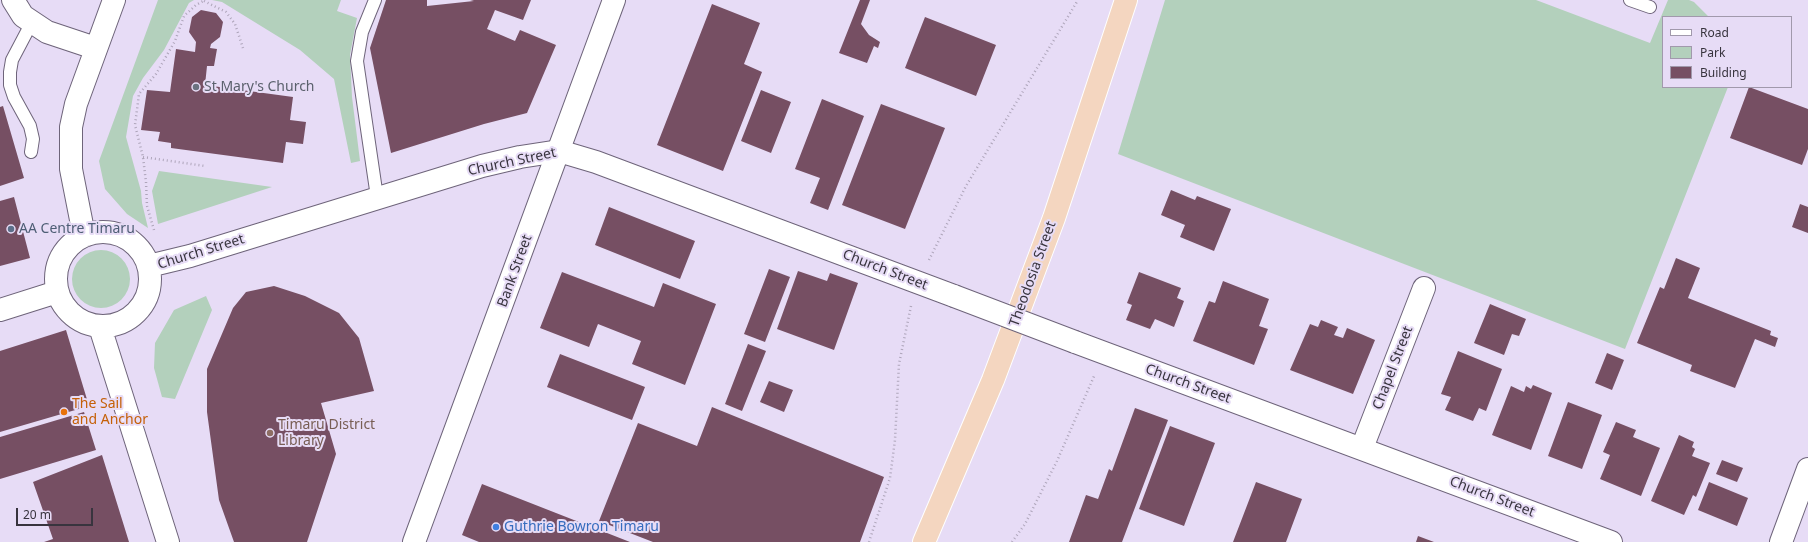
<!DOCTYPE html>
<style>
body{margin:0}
#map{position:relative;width:1808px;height:542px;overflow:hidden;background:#e7dcf6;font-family:"Noto Sans",sans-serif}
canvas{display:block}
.legend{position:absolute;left:1662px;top:16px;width:130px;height:72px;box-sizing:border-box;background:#e7dcf6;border:1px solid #a199ac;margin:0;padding:5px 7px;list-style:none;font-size:12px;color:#38343e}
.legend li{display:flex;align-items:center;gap:8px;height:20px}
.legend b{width:20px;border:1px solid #a199ac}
.scale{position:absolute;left:16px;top:508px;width:77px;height:18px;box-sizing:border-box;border:2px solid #38343e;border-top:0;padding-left:5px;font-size:12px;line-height:14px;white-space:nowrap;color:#38343e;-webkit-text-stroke:3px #e7dcf6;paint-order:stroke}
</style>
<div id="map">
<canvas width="1808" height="542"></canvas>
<ul class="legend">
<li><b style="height:5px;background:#fff"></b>Road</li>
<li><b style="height:11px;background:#b3d0bc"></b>Park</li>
<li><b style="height:11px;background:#764f63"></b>Building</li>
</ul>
<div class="scale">20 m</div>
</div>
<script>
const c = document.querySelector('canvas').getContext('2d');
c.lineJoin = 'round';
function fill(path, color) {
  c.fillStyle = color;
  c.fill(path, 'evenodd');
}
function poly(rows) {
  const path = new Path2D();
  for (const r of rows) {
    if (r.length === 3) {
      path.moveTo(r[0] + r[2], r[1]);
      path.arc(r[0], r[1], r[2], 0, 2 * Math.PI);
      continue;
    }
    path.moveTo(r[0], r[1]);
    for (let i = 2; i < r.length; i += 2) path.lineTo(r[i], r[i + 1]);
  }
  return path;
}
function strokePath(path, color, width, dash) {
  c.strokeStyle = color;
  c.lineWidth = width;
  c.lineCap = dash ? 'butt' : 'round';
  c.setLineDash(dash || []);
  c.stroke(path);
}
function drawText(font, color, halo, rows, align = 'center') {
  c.font = font + ' "Noto Sans",sans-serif';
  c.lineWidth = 4;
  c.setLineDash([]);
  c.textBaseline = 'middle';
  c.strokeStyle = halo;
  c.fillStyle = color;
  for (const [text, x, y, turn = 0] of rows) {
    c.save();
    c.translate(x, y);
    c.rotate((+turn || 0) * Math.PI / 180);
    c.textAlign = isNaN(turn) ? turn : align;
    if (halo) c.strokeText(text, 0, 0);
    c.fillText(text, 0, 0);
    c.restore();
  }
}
const green = poly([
 [158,0,194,0,189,3,164,50,143,78,133,96,126,137,141,191,142,203,148,228,127,214,105,189,99,161],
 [212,0,341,0,337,11,357,18,350,55,352,97,360,161,351,163,334,79,300,50,222,2],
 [1165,0,1536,0,1650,43,1668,0,1689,0,1694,2,1709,17,1663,17,1663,87,1728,87,1625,349,1118,154],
 [159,171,272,187,158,224,152,191],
 [101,279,29],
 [206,296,212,310,175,399,162,397,154,368,155,343,174,310]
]);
const building = poly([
 [386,0,427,0,427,6,474,1,470,0,531,0,523,20,495,10,487,29,515,41,520,30,556,45,527,113,484,124,391,153,370,48],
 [860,0,870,0,861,24,869,35,880,42,878,48,874,46,867,63,839,53],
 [712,4,760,23,744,64,762,72,723,171,657,145],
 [201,10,216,13,223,22,220,37,211,44,210,48,217,49,214,66,207,66,205,85,293,97,290,120,306,122,303,144,286,142,283,163,171,148,171,143,158,141,160,132,141,130,147,90,170,92,176,49,195,52,196,42,189,32,192,17],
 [925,17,996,45,976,96,905,68],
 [1749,87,1808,109,1808,149,1802,165,1730,138],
 [761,90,791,102,771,153,741,141],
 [822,99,864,116,828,210,810,203,820,178,795,169],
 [881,104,945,128,905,229,842,205],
 [3,106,24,178,0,186,0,107],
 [1171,190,1195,200,1197,196,1231,209,1214,251,1180,237,1185,225,1161,215],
 [14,197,30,258,0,266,0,201],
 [1800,204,1808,207,1808,233,1792,227],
 [609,207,695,241,680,279,595,245],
 [1676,258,1700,268,1688,298,1771,331,1770,335,1778,338,1775,347,1755,339,1735,388,1690,371,1692,365,1637,343,1660,287,1664,289],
 [769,269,790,277,765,342,744,334],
 [798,271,827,281,830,273,858,283,834,350,777,329],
 [562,272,654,307,663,283,716,304,685,385,632,364,641,341,598,324,589,347,540,328],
 [1139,272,1181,288,1177,298,1184,301,1174,327,1155,319,1150,329,1126,320,1132,305,1127,303],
 [1223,281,1269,299,1259,326,1268,329,1254,365,1193,341,1209,301,1215,303],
 [274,286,305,296,339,313,359,338,374,391,321,403,336,454,307,542,234,542,219,500,207,412,207,369,233,308,246,292],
 [1490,304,1526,319,1519,336,1512,334,1504,355,1474,343],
 [1321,320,1338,327,1334,335,1343,338,1347,328,1375,340,1353,394,1290,370,1310,324,1318,327],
 [66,330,89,406,0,432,0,351],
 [748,344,766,351,742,411,725,404],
 [1458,351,1502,369,1486,411,1479,408,1473,421,1445,410,1451,397,1441,394],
 [1607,353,1624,360,1612,390,1595,383],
 [560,354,645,387,632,420,547,387],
 [769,381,793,390,784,412,760,402],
 [1533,385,1552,393,1531,450,1492,435,1511,386,1524,392,1526,386,1531,389],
 [1568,402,1602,415,1582,469,1548,456],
 [712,407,884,477,860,542,653,542,599,521,638,423,697,446],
 [1135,408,1168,420,1122,542,1069,542,1086,495,1098,499,1109,469,1112,471],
 [84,412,96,450,0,479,0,437],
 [1616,422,1636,430,1633,437,1660,448,1641,496,1600,479,1610,455,1603,452],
 [1170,426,1215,443,1184,526,1139,509],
 [1679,435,1694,442,1692,447,1695,449,1692,456,1710,463,1696,497,1693,495,1684,515,1651,501],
 [102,455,129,542,44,542,53,539,33,482],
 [1722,460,1743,468,1737,482,1716,474],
 [1256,482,1302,499,1286,542,1233,542],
 [1709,482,1748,498,1737,526,1698,510],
 [482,484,630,542,479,542,462,535],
 [1418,536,1434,542,1416,542]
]);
const path = poly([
 [204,1,226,12,235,24,243,48],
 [143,157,205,166],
 [154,230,147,206,146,182,143,157,135,125,139,94,156,74,175,41,184,16,196,5,205,0],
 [929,260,966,186,1078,0],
 [869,542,890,478,895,440,899,364,911,306],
 [1012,542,1025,524,1057,461,1095,374]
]);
const service = poly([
 [375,0,362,32,357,61,377,197],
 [1630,0,1650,7],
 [31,152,33,139,30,126,14,97,10,85,10,72,12,60,32,22]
]);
const minor = poly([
 [1362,448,1424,288],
 [414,542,614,0],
 [1781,542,1808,469]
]);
const tertiary = poly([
 [13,0,23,16,47,32,95,48],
 [103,279,47],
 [87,235,82,225,71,169,71,127,76,104,114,0],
 [149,268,157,264,190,256,482,166,520,157,559,151,596,162,954,296],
 [0,310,57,292],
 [100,327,168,542],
 [1075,342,1611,542]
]);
const trunk = poly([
 [924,542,993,380,1054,218,1126,0]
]);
const tertiaryBridge = poly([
 [954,296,1075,342]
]);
const markers = [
 [196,87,4,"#6b7280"],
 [11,229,4,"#5c6f8a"],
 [64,412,4,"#e8710a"],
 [270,433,4,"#8d6e63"],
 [496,527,4,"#3f7fe0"]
];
const worshipNames = [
 ["St Mary's Church",204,87]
];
const streetNames = [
 ["Church Street",512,162,-12],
 ["Church Street",201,252,-17],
 ["Church Street",885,270,21],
 ["Bank Street",515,271,-70],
 ["Theodosia Street",1033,274,-70],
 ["Chapel Street",1393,368,-69],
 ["Church Street",1188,384,20],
 ["Church Street",1492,497,21]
];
const serviceNames = [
 ["AA Centre Timaru",19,229]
];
const foodNames = [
 ["The Sail",72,404],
 ["and Anchor",72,420]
];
const educationNames = [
 ["Timaru District",278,425],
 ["Library",278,441]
];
const shopNames = [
 ["Guthrie Bowron Timaru",504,527]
];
fill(green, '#b3d0bc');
fill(building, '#764f63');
strokePath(service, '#6e647a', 14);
strokePath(minor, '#6e647a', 24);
strokePath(tertiary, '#6e647a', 24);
strokePath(trunk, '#fff', 24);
strokePath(path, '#aea5ba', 2.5, [1, 3]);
strokePath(service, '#fff', 12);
strokePath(minor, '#fff', 22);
strokePath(tertiary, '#fff', 22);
strokePath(trunk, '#f4d6c0', 22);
strokePath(tertiaryBridge, '#6e647a', 24, []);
strokePath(tertiaryBridge, '#fff', 22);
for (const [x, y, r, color] of markers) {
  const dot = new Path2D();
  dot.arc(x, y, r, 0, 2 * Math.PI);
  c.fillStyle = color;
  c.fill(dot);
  strokePath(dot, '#e7dcf6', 1.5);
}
drawText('14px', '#5b616d', '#e7dcf6', worshipNames, 'left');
drawText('14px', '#38343e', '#e7dcf6', streetNames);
drawText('14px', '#4e5e75', '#e7dcf6', serviceNames, 'left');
drawText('14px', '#c56008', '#e7dcf6', foodNames, 'left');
drawText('14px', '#785e54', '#e7dcf6', educationNames, 'left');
drawText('14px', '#366cbe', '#e7dcf6', shopNames, 'left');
</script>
